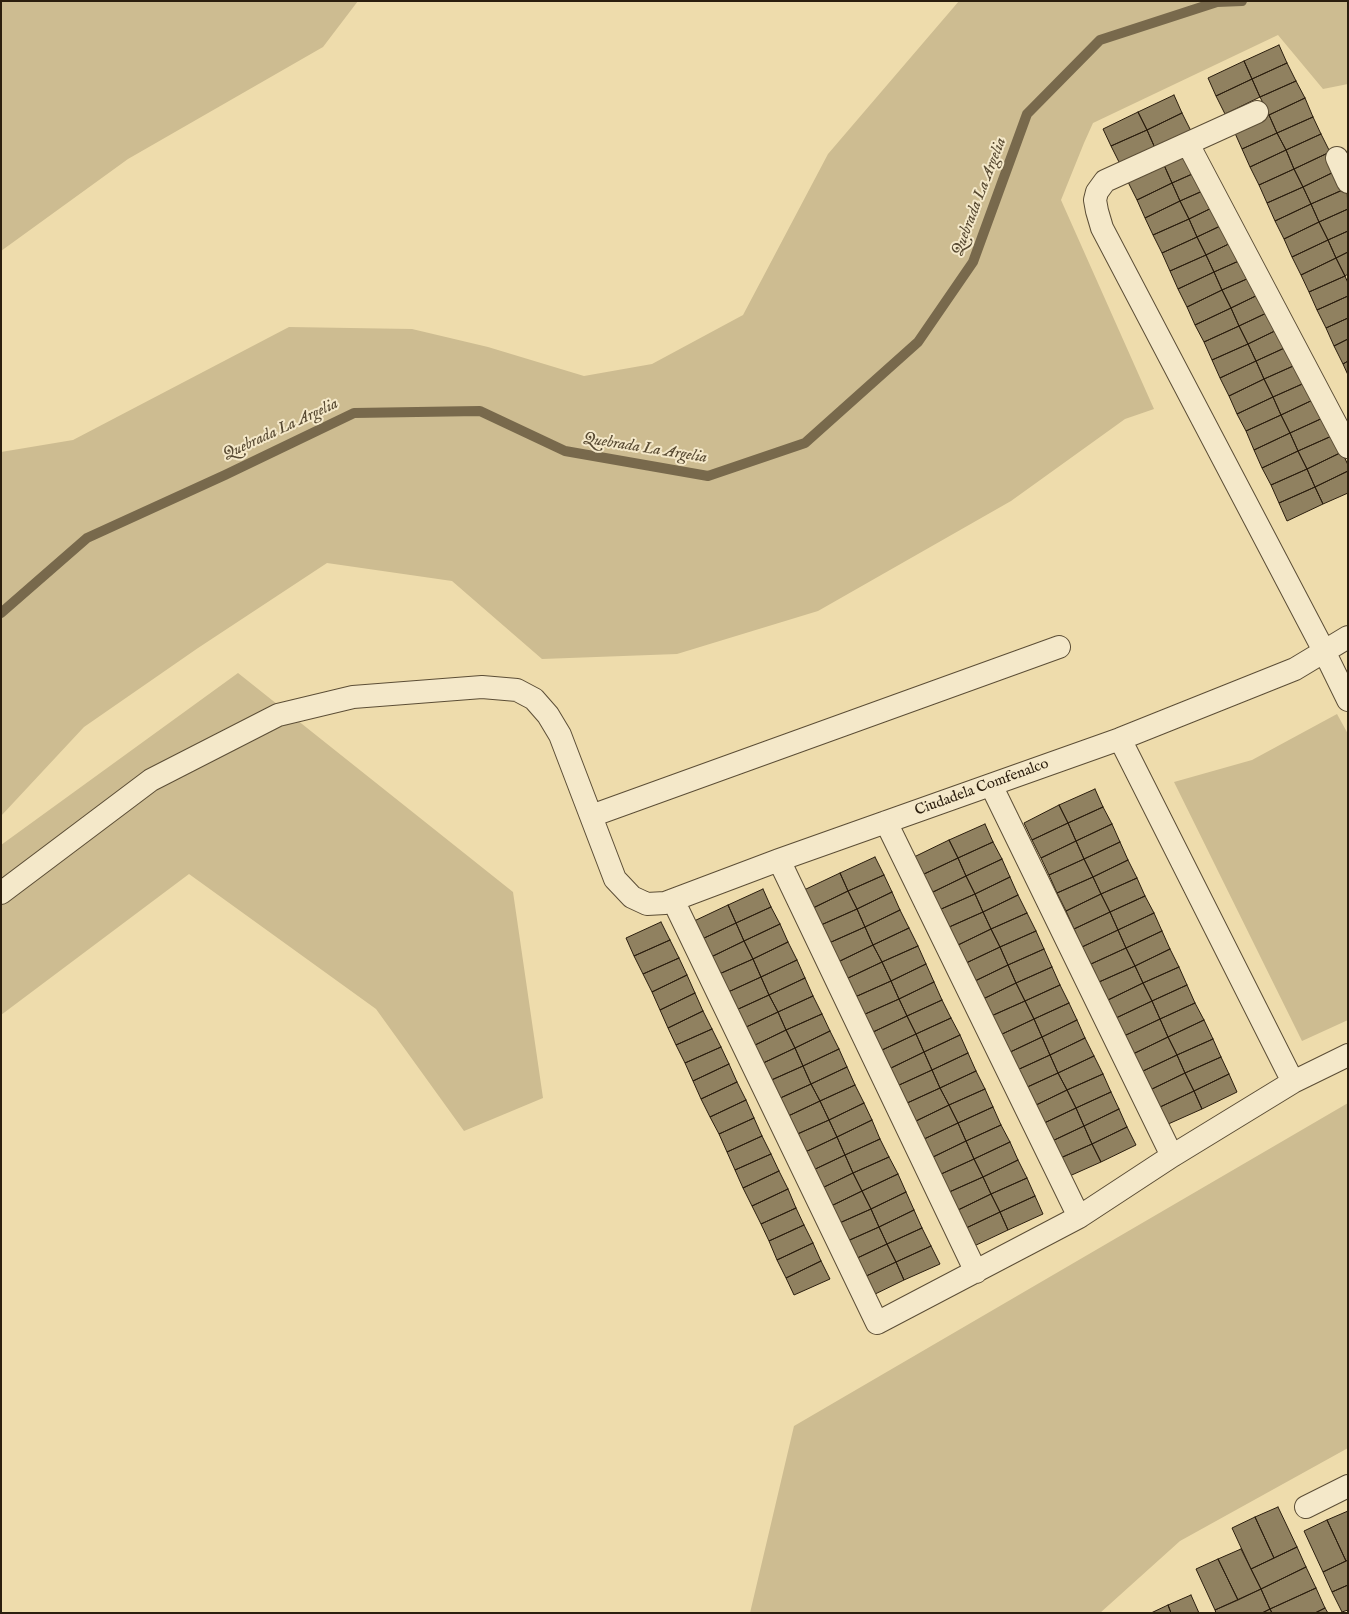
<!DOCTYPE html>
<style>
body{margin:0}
#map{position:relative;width:1349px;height:1614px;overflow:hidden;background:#eedcac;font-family:"IM FELL English",serif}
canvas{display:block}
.frame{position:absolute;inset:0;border:2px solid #2b1e0e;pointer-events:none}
</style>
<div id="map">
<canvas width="1349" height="1614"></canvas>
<div class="frame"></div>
</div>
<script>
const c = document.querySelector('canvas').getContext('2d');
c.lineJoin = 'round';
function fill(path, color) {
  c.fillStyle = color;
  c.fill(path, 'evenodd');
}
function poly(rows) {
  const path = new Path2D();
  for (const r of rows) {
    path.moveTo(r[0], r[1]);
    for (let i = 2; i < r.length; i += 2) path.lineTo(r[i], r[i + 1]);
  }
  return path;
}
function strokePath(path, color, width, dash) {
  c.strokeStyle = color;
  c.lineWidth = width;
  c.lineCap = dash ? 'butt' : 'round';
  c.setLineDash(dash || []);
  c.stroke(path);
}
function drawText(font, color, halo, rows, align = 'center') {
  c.font = font + ' "IM FELL English",serif';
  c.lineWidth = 4;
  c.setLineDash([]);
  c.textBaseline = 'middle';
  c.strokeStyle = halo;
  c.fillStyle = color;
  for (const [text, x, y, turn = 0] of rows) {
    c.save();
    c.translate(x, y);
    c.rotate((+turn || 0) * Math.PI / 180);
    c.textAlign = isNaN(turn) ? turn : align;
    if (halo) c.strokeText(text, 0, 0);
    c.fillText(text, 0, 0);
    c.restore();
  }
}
const green = poly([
 [1,1,358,1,323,47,128,159,1,251],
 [959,1,1348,1,1348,84,1323,89,1278,35,1093,123,1084,143,1061,200,1154,409,1125,419,1011,501,818,611,677,654,542,659,452,581,327,563,198,648,84,727,1,816,1,452,73,440,289,327,412,329,488,347,584,376,652,364,743,315,828,154],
 [238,673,513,892,543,1098,464,1131,376,1009,189,874,1,1015,1,845],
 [1337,714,1348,734,1348,1020,1302,1041,1174,782,1252,760],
 [1348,1103,1348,1448,1180,1541,1100,1613,750,1613,794,1426]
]);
const stream = poly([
 [1,613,87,538,225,475,354,413,480,411,565,451,708,476,805,443,918,342,973,262,1027,114,1100,40,1217,2,1242,1]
]);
const building = poly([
 [1279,45,1287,63,1252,79,1244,61,1279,45],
 [1244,61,1252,79,1216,96,1208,78,1244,61],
 [1287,63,1296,81,1260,97,1252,79,1287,63],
 [1252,79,1260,97,1225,114,1216,96,1252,79],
 [1296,81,1305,98,1269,115,1260,97,1296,81],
 [1174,95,1182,113,1147,130,1138,112,1174,95],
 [1305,98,1313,117,1277,133,1269,115,1305,98],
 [1138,112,1147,130,1111,146,1103,129,1138,112],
 [1182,113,1191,131,1155,148,1147,130,1182,113],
 [1269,115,1277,133,1242,149,1234,131,1269,115],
 [1313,117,1321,134,1286,150,1277,133,1313,117],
 [1147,130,1155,148,1120,164,1111,146,1147,130],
 [1277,133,1286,150,1250,167,1242,149,1277,133],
 [1321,134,1330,152,1294,169,1286,150,1321,134],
 [1199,149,1208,167,1172,183,1164,165,1199,149],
 [1286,150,1294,169,1259,185,1250,167,1286,150],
 [1330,152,1338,170,1303,187,1294,169,1330,152],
 [1164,165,1172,183,1137,200,1128,182,1164,165],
 [1208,167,1216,185,1180,201,1172,183,1208,167],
 [1294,169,1303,187,1267,203,1259,185,1294,169],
 [1338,170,1347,188,1311,204,1303,187,1338,170],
 [1172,183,1180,201,1145,218,1137,200,1172,183],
 [1216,185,1224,202,1189,219,1180,201,1216,185],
 [1303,187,1311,204,1275,221,1267,203,1303,187],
 [1347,188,1348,209,1319,222,1311,204,1347,188],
 [1180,201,1189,219,1153,235,1145,218,1180,201],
 [1224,202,1233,220,1197,237,1189,219,1224,202],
 [1311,204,1319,222,1284,239,1275,221,1311,204],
 [1348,209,1348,231,1328,240,1319,222,1348,209],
 [1189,219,1197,237,1162,253,1153,235,1189,219],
 [1233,220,1241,238,1206,255,1197,237,1233,220],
 [1319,222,1328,240,1292,257,1284,239,1319,222],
 [1348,231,1348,252,1336,258,1328,240,1348,231],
 [1197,237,1206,255,1170,271,1162,253,1197,237],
 [1241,238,1250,256,1214,272,1206,255,1241,238],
 [1328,240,1336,258,1301,275,1292,257,1328,240],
 [1348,252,1348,274,1345,276,1336,258,1348,252],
 [1206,255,1214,272,1178,289,1170,271,1206,255],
 [1250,256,1258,274,1222,290,1214,272,1250,256],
 [1336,258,1345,276,1309,292,1301,275,1336,258],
 [1214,272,1222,290,1187,307,1178,289,1214,272],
 [1258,274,1266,291,1231,308,1222,290,1258,274],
 [1345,276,1348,283,1348,296,1317,310,1309,292,1345,276],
 [1222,290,1231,308,1195,325,1187,307,1222,290],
 [1266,291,1275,309,1239,326,1231,308,1266,291],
 [1348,296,1348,318,1326,328,1317,310,1348,296],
 [1231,308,1239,326,1204,342,1195,325,1231,308],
 [1275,309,1283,327,1248,344,1239,326,1275,309],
 [1348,318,1348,339,1334,346,1326,328,1348,318],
 [1239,326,1248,344,1212,360,1204,342,1239,326],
 [1283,327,1291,345,1256,361,1248,344,1283,327],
 [1348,339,1348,361,1343,364,1334,346,1348,339],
 [1248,344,1256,361,1220,378,1212,360,1248,344],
 [1291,345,1300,363,1264,379,1256,361,1291,345],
 [1256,361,1264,379,1229,396,1220,378,1256,361],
 [1348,361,1348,375,1343,364,1348,361],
 [1300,363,1309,381,1273,397,1264,379,1300,363],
 [1264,379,1273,397,1237,414,1229,396,1264,379],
 [1309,381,1317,398,1281,415,1273,397,1309,381],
 [1273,397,1281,415,1246,431,1237,414,1273,397],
 [1317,398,1325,417,1290,433,1281,415,1317,398],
 [1281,415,1290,433,1254,450,1246,431,1281,415],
 [1325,417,1334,435,1298,451,1290,433,1325,417],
 [1290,433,1298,451,1262,468,1254,450,1290,433],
 [1334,435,1342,452,1307,469,1298,451,1334,435],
 [1298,451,1307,469,1271,485,1262,468,1298,451],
 [1342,452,1348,465,1348,471,1315,487,1307,469,1342,452],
 [1307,469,1315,487,1279,503,1271,485,1307,469],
 [1348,471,1348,493,1323,504,1315,487,1348,471],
 [1315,487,1323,504,1287,521,1279,503,1315,487],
 [1095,789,1103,807,1068,823,1059,805,1095,789],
 [1059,805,1068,823,1032,840,1024,823,1059,805],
 [1103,807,1112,824,1076,841,1068,823,1103,807],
 [1068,823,1076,841,1041,858,1032,840,1068,823],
 [985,824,993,842,958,858,949,840,985,824],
 [1112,824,1120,842,1084,859,1076,841,1112,824],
 [949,840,958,858,922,875,914,857,949,840],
 [1076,841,1084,859,1049,875,1041,858,1076,841],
 [993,842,1002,859,966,876,958,858,993,842],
 [1120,842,1128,860,1093,877,1084,859,1120,842],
 [875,857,884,875,848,891,840,873,875,857],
 [958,858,966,876,931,893,922,875,958,858],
 [1002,859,1010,877,975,894,966,876,1002,859],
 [1084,859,1093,877,1057,893,1049,875,1084,859],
 [1128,860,1137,878,1101,894,1093,877,1128,860],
 [840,873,848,891,813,908,804,890,840,873],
 [884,875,892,892,857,909,848,891,884,875],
 [966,876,975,894,939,910,931,893,966,876],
 [1010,877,1018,895,983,912,975,894,1010,877],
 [1093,877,1101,894,1066,911,1057,893,1093,877],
 [1137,878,1145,896,1110,912,1101,894,1137,878],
 [763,889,771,907,736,923,728,905,763,889],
 [848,891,857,909,821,925,813,908,848,891],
 [892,892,900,910,865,927,857,909,892,892],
 [975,894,983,912,947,928,939,910,975,894],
 [1101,894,1110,912,1074,929,1066,911,1101,894],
 [1018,895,1027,913,991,929,983,912,1018,895],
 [1145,896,1154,913,1118,930,1110,912,1145,896],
 [728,905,736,923,700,940,692,922,728,905],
 [771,907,780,924,744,941,736,923,771,907],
 [857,909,865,927,829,943,821,925,857,909],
 [900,910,909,928,873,945,865,927,900,910],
 [983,912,991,929,956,946,947,928,983,912],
 [1110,912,1118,930,1082,947,1074,929,1110,912],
 [1027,913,1036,931,1000,947,991,929,1027,913],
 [1154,913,1162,931,1126,948,1118,930,1154,913],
 [661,922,670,940,634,956,626,938,661,922],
 [736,923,744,941,709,958,700,940,736,923],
 [780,924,788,942,753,959,744,941,780,924],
 [865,927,873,945,838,962,829,943,865,927],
 [909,928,918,946,882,962,873,945,909,928],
 [991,929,1000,947,964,964,956,946,991,929],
 [1118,930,1126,948,1091,964,1082,947,1118,930],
 [1036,931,1044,949,1008,965,1000,947,1036,931],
 [1162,931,1170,949,1135,966,1126,948,1162,931],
 [670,940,679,958,643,974,634,956,670,940],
 [744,941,753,959,717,975,709,958,744,941],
 [788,942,797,960,761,977,753,959,788,942],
 [873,945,882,962,846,979,838,962,873,945],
 [918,946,926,964,891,981,882,962,918,946],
 [1000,947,1008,965,973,982,964,964,1000,947],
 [1126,948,1135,966,1099,982,1091,964,1126,948],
 [1044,949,1052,967,1016,983,1008,965,1044,949],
 [1170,949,1179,967,1143,983,1135,966,1170,949],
 [679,958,687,975,652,992,643,974,679,958],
 [753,959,761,977,726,993,717,975,753,959],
 [797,960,805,978,769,995,761,977,797,960],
 [882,962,891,981,855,997,846,979,882,962],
 [926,964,934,982,899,999,891,981,926,964],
 [1008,965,1016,983,981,1000,973,982,1008,965],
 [1135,966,1143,983,1108,1000,1099,982,1135,966],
 [1052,967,1060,985,1025,1001,1016,983,1052,967],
 [1179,967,1187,985,1152,1001,1143,983,1179,967],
 [687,975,695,993,660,1010,652,992,687,975],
 [761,977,769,995,734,1011,726,993,761,977],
 [805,978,813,996,778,1012,769,995,805,978],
 [891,981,899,999,863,1015,855,997,891,981],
 [934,982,942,1000,907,1016,899,999,934,982],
 [1016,983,1025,1001,989,1017,981,1000,1016,983],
 [1143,983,1152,1001,1116,1018,1108,1000,1143,983],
 [1060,985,1069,1003,1034,1019,1025,1001,1060,985],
 [1187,985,1195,1003,1160,1019,1152,1001,1187,985],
 [695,993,703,1011,668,1028,660,1010,695,993],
 [769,995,778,1012,742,1029,734,1011,769,995],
 [813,996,822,1014,786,1030,778,1012,813,996],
 [899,999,907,1016,871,1033,863,1015,899,999],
 [942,1000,951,1018,916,1034,907,1016,942,1000],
 [1025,1001,1034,1019,998,1036,989,1017,1025,1001],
 [1152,1001,1160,1019,1124,1036,1116,1018,1152,1001],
 [1069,1003,1077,1020,1042,1037,1034,1019,1069,1003],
 [1195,1003,1204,1020,1168,1037,1160,1019,1195,1003],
 [703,1011,712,1029,676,1045,668,1028,703,1011],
 [778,1012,786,1030,751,1047,742,1029,778,1012],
 [822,1014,830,1031,795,1048,786,1030,822,1014],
 [907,1016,916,1034,880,1051,871,1033,907,1016],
 [951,1018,960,1035,924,1052,916,1034,951,1018],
 [1034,1019,1042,1037,1006,1054,998,1036,1034,1019],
 [1160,1019,1168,1037,1133,1054,1124,1036,1160,1019],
 [1077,1020,1085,1038,1050,1055,1042,1037,1077,1020],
 [1204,1020,1213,1039,1177,1055,1168,1037,1204,1020],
 [712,1029,721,1047,685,1063,676,1045,712,1029],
 [786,1030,795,1048,759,1065,751,1047,786,1030],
 [830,1031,839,1049,803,1066,795,1048,830,1031],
 [916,1034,924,1052,889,1069,880,1051,916,1034],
 [960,1035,968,1053,932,1070,924,1052,960,1035],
 [1042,1037,1050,1055,1015,1071,1006,1054,1042,1037],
 [1168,1037,1177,1055,1141,1072,1133,1054,1168,1037],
 [1085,1038,1094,1056,1058,1073,1050,1055,1085,1038],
 [1213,1039,1221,1057,1185,1073,1177,1055,1213,1039],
 [721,1047,729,1064,693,1081,685,1063,721,1047],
 [795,1048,803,1066,767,1082,759,1065,795,1048],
 [839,1049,847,1067,811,1084,803,1066,839,1049],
 [924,1052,932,1070,897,1086,889,1069,924,1052],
 [968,1053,976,1071,940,1088,932,1070,968,1053],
 [1050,1055,1058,1073,1023,1089,1015,1071,1050,1055],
 [1177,1055,1185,1073,1150,1090,1141,1072,1177,1055],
 [1094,1056,1103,1074,1067,1090,1058,1073,1094,1056],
 [1221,1057,1229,1074,1194,1091,1185,1073,1221,1057],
 [729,1064,737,1082,701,1099,693,1081,729,1064],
 [803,1066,811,1084,776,1100,767,1082,803,1066],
 [847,1067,855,1085,820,1101,811,1084,847,1067],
 [932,1070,940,1088,905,1104,897,1086,932,1070],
 [976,1071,985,1089,949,1105,940,1088,976,1071],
 [1058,1073,1067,1090,1032,1107,1023,1089,1058,1073],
 [1185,1073,1194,1091,1158,1108,1150,1090,1185,1073],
 [1103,1074,1111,1092,1076,1108,1067,1090,1103,1074],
 [1229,1074,1237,1092,1202,1109,1194,1091,1229,1074],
 [737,1082,746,1100,710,1117,701,1099,737,1082],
 [811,1084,820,1101,784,1118,776,1100,811,1084],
 [855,1085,864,1103,829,1120,820,1101,855,1085],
 [940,1088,949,1105,914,1122,905,1104,940,1088],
 [985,1089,993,1107,958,1123,949,1105,985,1089],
 [1067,1090,1076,1108,1040,1125,1032,1107,1067,1090],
 [1194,1091,1202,1109,1166,1125,1158,1108,1194,1091],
 [1111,1092,1119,1109,1084,1126,1076,1108,1111,1092],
 [746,1100,754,1118,719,1134,710,1117,746,1100],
 [820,1101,829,1120,793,1136,784,1118,820,1101],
 [864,1103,872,1120,837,1137,829,1120,864,1103],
 [949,1105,958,1123,922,1140,914,1122,949,1105],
 [993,1107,1001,1125,966,1141,958,1123,993,1107],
 [1076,1108,1084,1126,1048,1143,1040,1125,1076,1108],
 [1119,1109,1127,1127,1092,1144,1084,1126,1119,1109],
 [754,1118,762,1136,727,1152,719,1134,754,1118],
 [829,1120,837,1137,801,1154,793,1136,829,1120],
 [872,1120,880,1139,845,1155,837,1137,872,1120],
 [958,1123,966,1141,931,1158,922,1140,958,1123],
 [1001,1125,1010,1142,974,1159,966,1141,1001,1125],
 [1084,1126,1092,1144,1056,1160,1048,1143,1084,1126],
 [1127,1127,1136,1145,1101,1162,1092,1144,1127,1127],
 [762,1136,771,1154,735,1170,727,1152,762,1136],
 [837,1137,845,1155,809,1172,801,1154,837,1137],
 [880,1139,889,1157,853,1173,845,1155,880,1139],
 [966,1141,974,1159,939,1175,931,1158,966,1141],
 [1010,1142,1018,1160,983,1177,974,1159,1010,1142],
 [1092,1144,1101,1162,1065,1178,1056,1160,1092,1144],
 [771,1154,779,1171,743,1188,735,1170,771,1154],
 [845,1155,853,1173,818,1190,809,1172,845,1155],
 [889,1157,898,1174,862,1191,853,1173,889,1157],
 [974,1159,983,1177,947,1193,939,1175,974,1159],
 [1018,1160,1027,1178,991,1194,983,1177,1018,1160],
 [779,1171,788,1189,752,1206,743,1188,779,1171],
 [853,1173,862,1191,827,1208,818,1190,853,1173],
 [898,1174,906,1192,871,1209,862,1191,898,1174],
 [983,1177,991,1194,956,1211,947,1193,983,1177],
 [1027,1178,1035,1196,1000,1212,991,1194,1027,1178],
 [788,1189,796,1208,761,1224,752,1206,788,1189],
 [862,1191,871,1209,835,1225,827,1208,862,1191],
 [906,1192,914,1210,879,1227,871,1209,906,1192],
 [991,1194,1000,1212,964,1229,956,1211,991,1194],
 [1035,1196,1043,1214,1008,1230,1000,1212,1035,1196],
 [796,1208,804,1225,769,1241,761,1224,796,1208],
 [871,1209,879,1227,843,1243,835,1225,871,1209],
 [914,1210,922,1228,887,1244,879,1227,914,1210],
 [1000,1212,1008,1230,972,1247,964,1229,1000,1212],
 [804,1225,813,1243,777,1260,769,1241,804,1225],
 [879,1227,887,1244,851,1261,843,1243,879,1227],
 [922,1228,931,1246,896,1262,887,1244,922,1228],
 [813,1243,821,1261,786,1278,777,1260,813,1243],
 [887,1244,896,1262,860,1279,851,1261,887,1244],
 [931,1246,940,1264,904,1280,896,1262,931,1246],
 [821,1261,830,1279,794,1295,786,1278,821,1261],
 [896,1262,904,1280,869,1297,860,1279,896,1262],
 [1278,1507,1297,1547,1274,1558,1255,1517,1278,1507],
 [1348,1511,1348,1560,1346,1561,1327,1520,1348,1511],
 [1255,1517,1274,1558,1251,1569,1232,1528,1255,1517],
 [1327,1520,1346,1561,1323,1572,1304,1531,1327,1520],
 [1297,1547,1306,1567,1261,1589,1251,1569,1297,1547],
 [1241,1549,1261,1589,1238,1600,1218,1559,1241,1549],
 [1218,1559,1238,1600,1215,1610,1196,1569,1218,1559],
 [1348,1560,1348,1585,1332,1592,1323,1572,1348,1560],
 [1306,1567,1316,1588,1270,1609,1261,1589,1306,1567],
 [1348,1585,1348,1610,1342,1612,1332,1592,1348,1585],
 [1316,1588,1325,1608,1315,1613,1272,1613,1270,1609,1316,1588],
 [1261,1589,1270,1609,1262,1613,1216,1613,1215,1610,1261,1589],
 [1191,1595,1199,1613,1171,1613,1168,1605,1191,1595],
 [1168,1605,1171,1613,1151,1613,1168,1605],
 [1325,1608,1328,1613,1315,1613,1325,1608],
 [1270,1609,1272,1613,1262,1613,1270,1609]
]);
const street = poly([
 [1257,112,1105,181,1097,192,1095,200,1097,211,1102,228,1324,651,1348,700],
 [1188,144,1348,447],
 [1337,158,1348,182],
 [1120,739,1293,1082],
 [991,785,1172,1156],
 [591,816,1059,647],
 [886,822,1079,1217],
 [779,860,976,1272],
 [1,893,151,780,278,715,353,697,482,687,517,690,534,699,548,715,560,735,615,879,632,897,647,904,665,903,779,860,1120,739,1295,669,1348,637],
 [673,900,877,1323,1079,1217,1172,1156,1293,1082,1348,1055],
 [1306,1507,1348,1486]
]);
const streetNames = [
 ["Ciudadela Comfenalco",982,788,-20]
];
const waterNames = [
 ["Quebrada La Argelia",980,197,-69],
 ["Quebrada La Argelia",281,430,-25],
 ["Quebrada La Argelia",645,449,9]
];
fill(green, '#cdbc91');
strokePath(stream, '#78694c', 10);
fill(building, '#908160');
strokePath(building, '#2b1e0e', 1);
strokePath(street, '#5c4e36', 24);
strokePath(street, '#f4e8c9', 22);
drawText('15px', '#2b1e0e', '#f4e8c9', streetNames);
drawText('italic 16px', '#584a32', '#f4e8c9', waterNames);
</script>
